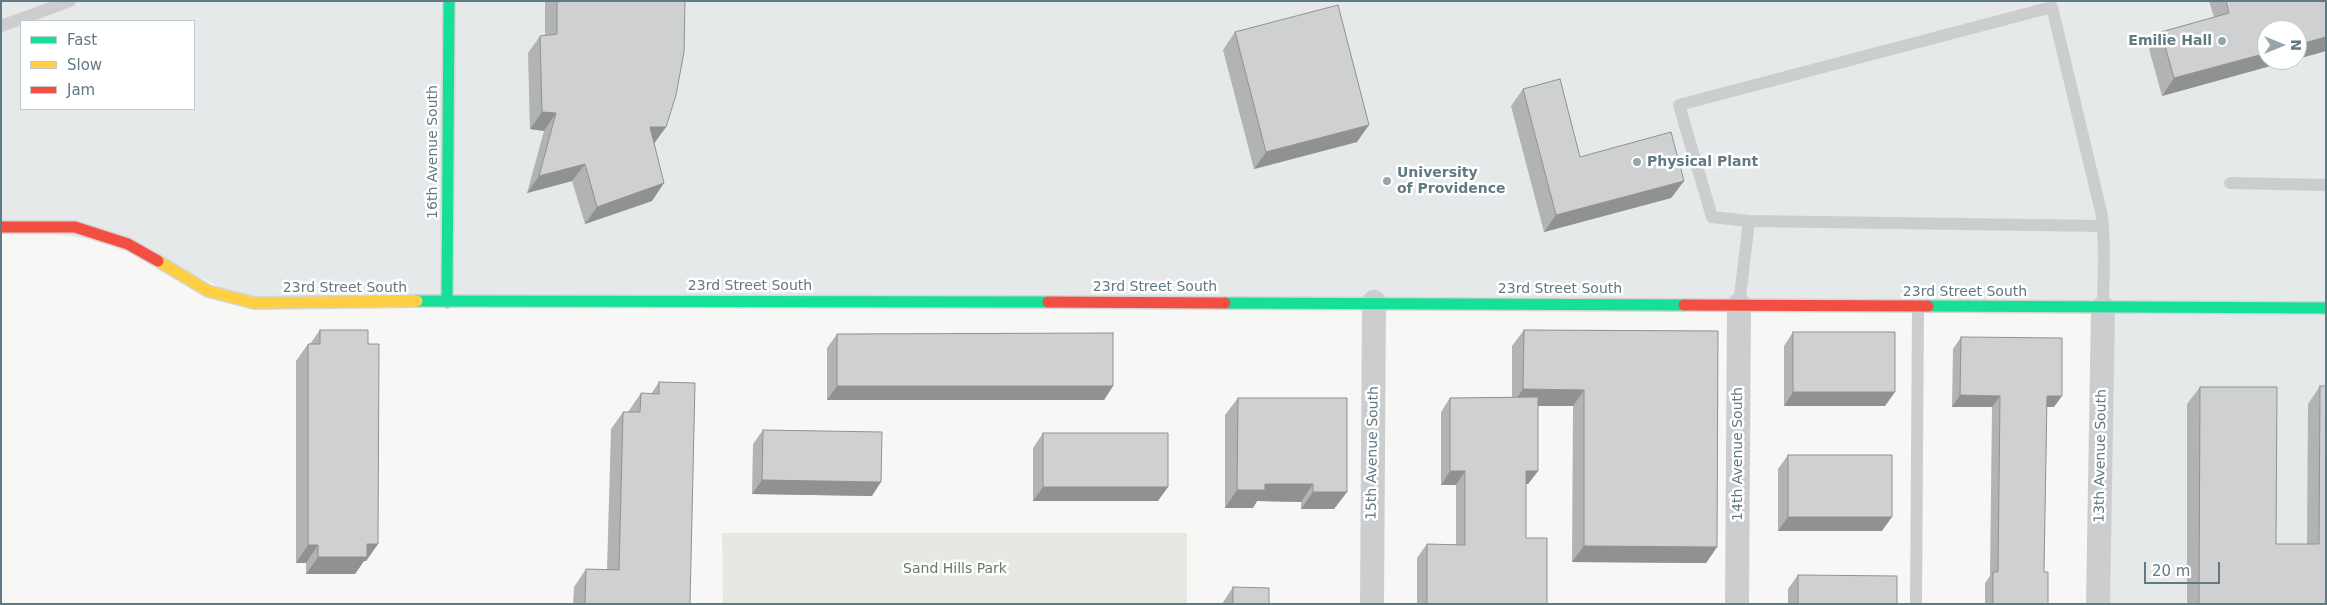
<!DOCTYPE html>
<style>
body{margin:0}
#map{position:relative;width:2327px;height:605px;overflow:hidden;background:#f7f7f6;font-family:"DejaVu Sans",sans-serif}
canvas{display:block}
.frame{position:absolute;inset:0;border:2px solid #617983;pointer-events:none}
.legend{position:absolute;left:20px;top:20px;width:175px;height:90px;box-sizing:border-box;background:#fff;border:1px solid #c0c9cd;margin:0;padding:6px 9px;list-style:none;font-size:15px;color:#617983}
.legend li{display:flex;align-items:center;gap:10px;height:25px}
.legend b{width:25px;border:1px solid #c0c9cd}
.north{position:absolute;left:2257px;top:20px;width:50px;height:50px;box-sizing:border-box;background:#fff;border:1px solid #c0c9cd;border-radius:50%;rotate:90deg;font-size:14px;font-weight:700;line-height:20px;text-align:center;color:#617983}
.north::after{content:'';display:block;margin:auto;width:18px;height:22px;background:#96a5ab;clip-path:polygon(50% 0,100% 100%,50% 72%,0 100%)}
.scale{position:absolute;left:2144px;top:562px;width:76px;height:22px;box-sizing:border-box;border:2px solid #617983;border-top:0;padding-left:6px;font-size:15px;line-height:18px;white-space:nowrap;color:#617983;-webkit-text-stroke:4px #fff;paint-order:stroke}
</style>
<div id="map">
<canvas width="2327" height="605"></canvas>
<div class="frame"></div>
<ul class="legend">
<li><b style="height:6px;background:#16e098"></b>Fast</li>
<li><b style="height:6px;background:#ffcf43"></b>Slow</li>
<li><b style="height:6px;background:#f24e42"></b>Jam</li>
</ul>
<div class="north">N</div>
<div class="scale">20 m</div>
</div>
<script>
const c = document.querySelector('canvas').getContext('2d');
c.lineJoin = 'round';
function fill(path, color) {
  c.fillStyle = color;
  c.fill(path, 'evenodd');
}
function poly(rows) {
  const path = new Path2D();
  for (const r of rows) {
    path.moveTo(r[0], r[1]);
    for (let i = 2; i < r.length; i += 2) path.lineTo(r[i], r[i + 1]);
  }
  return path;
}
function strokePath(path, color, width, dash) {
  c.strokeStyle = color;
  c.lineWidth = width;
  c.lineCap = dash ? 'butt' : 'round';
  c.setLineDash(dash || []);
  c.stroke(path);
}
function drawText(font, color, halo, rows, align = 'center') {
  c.font = font + ' "DejaVu Sans",sans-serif';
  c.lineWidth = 5;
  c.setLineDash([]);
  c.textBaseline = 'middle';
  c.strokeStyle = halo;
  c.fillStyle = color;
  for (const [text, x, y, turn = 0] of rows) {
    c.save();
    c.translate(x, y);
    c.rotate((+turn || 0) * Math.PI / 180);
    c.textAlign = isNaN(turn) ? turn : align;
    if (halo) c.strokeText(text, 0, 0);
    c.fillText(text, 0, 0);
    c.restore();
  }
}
const built = poly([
 [1,1,2326,1,2326,604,2098,604,2103,308,254,303,128,244,1,227],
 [21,21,194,21,194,109,21,109],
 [2267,30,2297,30,2297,60,2267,60]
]);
const green = poly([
 [722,533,1187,533,1187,604,723,604]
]);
const lane = poly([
 [1,26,70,1],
 [2230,183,2326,185],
 [1739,305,1749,221],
 [2103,308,2104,256,2103,226,2102,216,2052,7,1679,105,1712,217,1749,221,2103,226],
 [1916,604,1918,306]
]);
const street = poly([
 [1372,604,1374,302],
 [1737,604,1739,305],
 [2098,604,2103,308]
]);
const fast = poly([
 [417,301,1048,302],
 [447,302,449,1],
 [1225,303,1684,305],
 [1928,306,2326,308]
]);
const slow = poly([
 [158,261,208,291,254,303,417,301]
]);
const jam = poly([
 [1,227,75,227,128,244,158,261],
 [1048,302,1225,303],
 [1684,305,1928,306]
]);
const wall = poly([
 [545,1,685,1,666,127,654,143,652,201,585,224,572,181,527,193,544,131,530,129,528,53,540,36,545,35],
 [2209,1,2326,1,2326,51,2297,59,2297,30,2267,60,2292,60,2162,96,2149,49,2161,32,2214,17],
 [1235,32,1357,142,1254,169,1223,50],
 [1523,89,1580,157,1684,181,1671,198,1544,232,1511,106],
 [320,330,368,344,378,544,366,561,364,561,355,574,306,574,306,563,296,563,296,361,308,344,310,344],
 [1524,330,1718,331,1717,547,1706,563,1572,562,1573,406,1538,406,1538,471,1528,484,1526,484,1526,538,1547,604,1417,604,1417,558,1427,544,1456,545,1456,485,1441,485,1441,412,1450,398,1512,397,1512,346],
 [1793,332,1885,406,1784,406,1784,346],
 [837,334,1113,386,1104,400,827,400,827,348],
 [1961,337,2054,407,2047,407,2044,572,2048,604,1985,604,1985,583,1990,576,1992,407,1952,407,1953,349],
 [659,382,690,604,573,604,574,587,586,569,607,570,611,429,623,412,628,412,641,393,651,394],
 [2320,386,2326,604,2187,604,2187,404,2200,387,2276,544,2307,544,2308,404],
 [1238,398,1347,492,1334,509,1301,509,1301,502,1257,501,1253,508,1225,508,1225,415],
 [763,430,872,496,752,494,753,444],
 [1043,433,1158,501,1033,501,1033,448],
 [1788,455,1882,531,1778,531,1778,469],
 [1798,575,1897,604,1788,604,1788,589],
 [1233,587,1269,604,1222,604]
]);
const shadedWall = poly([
 [2326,37,2326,51,2297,59,2297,45],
 [2267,53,2267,60,2292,60,2162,96,2174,78],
 [542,112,556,113,544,131,530,129],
 [1369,125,1357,142,1254,169,1266,152],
 [650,127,666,127,653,145],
 [585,164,572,181,527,193,539,176],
 [1684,181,1671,198,1544,232,1556,215],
 [664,183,652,201,585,224,597,207],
 [837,386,1113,386,1104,400,827,400],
 [1523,389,1584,390,1573,406,1511,406],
 [1793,392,1895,392,1885,406,1784,406],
 [1960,395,2000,396,1992,407,1952,407],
 [2047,396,2062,396,2054,407,2039,407],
 [1450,471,1465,471,1456,485,1441,485],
 [1526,471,1538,471,1528,484,1517,484],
 [762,480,881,482,872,496,752,494],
 [1265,484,1313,484,1301,502,1257,501,1253,508,1225,508,1237,490],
 [1043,487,1168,487,1158,501,1033,501],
 [1313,492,1347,492,1334,509,1301,509],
 [1788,517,1892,517,1882,531,1778,531],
 [367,544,378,544,366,561,364,561,355,574,306,574,318,557],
 [308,545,318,545,306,563,296,563],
 [1584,546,1717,547,1706,563,1572,562]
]);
const building = poly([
 [557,1,685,1,684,52,676,95,666,127,650,127,664,183,597,207,585,164,539,176,556,113,542,112,540,36,557,34,557,1],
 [2226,1,2326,1,2326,37,2297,45,2297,30,2267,30,2267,53,2174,78,2161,32,2229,13,2226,1],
 [1338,5,1369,125,1266,152,1235,32,1338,5],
 [1560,79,1580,157,1671,132,1684,181,1556,215,1523,89,1560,79],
 [320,330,368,330,368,344,379,344,378,544,367,544,367,557,318,557,318,545,308,545,308,344,320,344,320,330],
 [1524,330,1718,331,1717,547,1584,546,1584,390,1523,389,1524,330],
 [1793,332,1895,332,1895,392,1793,392,1793,332],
 [1113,333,1113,386,837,386,837,334,1113,333],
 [1961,337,2062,338,2062,396,2047,396,2044,572,2048,572,2048,604,1993,604,1993,572,1998,572,2000,396,1960,395,1961,337],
 [659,382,695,383,690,604,585,604,586,569,619,570,623,412,640,412,641,393,659,394,659,382],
 [2320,386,2326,386,2326,604,2199,604,2200,387,2277,387,2276,544,2319,544,2320,386],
 [1538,397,1538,471,1526,471,1526,538,1547,538,1547,604,1427,604,1427,544,1465,545,1465,471,1450,471,1450,398,1538,397],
 [1238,398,1347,398,1347,492,1313,492,1313,484,1265,484,1265,490,1237,490,1238,398],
 [763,430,882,432,881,482,762,480,763,430],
 [1043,433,1168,433,1168,487,1043,487,1043,433],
 [1788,455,1892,455,1892,517,1788,517,1788,455],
 [1798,575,1897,576,1897,604,1798,604,1798,575],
 [1233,587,1269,588,1269,604,1233,604,1233,587]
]);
const markers = [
 [2222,41,5,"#96a5ab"],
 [1637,162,5,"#96a5ab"],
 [1387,181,5,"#96a5ab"]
];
const poiNames = [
 ["Emilie Hall",2212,41,"right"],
 ["Physical Plant",1647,162],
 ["University",1397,173],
 ["of Providence",1397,189]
];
const streetNames = [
 ["16th Avenue South",433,152,-90],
 ["23rd Street South",750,286],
 ["23rd Street South",1155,287],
 ["23rd Street South",345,288],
 ["23rd Street South",1560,289],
 ["23rd Street South",1965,292],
 ["15th Avenue South",1373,453,-89],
 ["14th Avenue South",1738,454,-90],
 ["13th Avenue South",2101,456,-89]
];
const parkNames = [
 ["Sand Hills Park",955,569]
];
fill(built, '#e6e9e9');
fill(green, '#e6e9e3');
strokePath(fast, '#d4d5d6', 14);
strokePath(slow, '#d4d5d6', 14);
strokePath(jam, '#d4d5d6', 14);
strokePath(lane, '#cccdce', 12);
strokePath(street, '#cccdce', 24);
strokePath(fast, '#16e098', 11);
strokePath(slow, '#ffcf43', 11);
strokePath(jam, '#f24e42', 11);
fill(wall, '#b1b3b4');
fill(shadedWall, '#909292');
fill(building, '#ced0d1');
strokePath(building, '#909292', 1);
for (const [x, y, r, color] of markers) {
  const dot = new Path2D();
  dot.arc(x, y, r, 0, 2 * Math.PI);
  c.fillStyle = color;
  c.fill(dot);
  strokePath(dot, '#fff', 2);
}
drawText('bold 14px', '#617983', '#fff', poiNames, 'left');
drawText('14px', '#617983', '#fff', streetNames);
drawText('14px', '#697a61', '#fff', parkNames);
</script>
